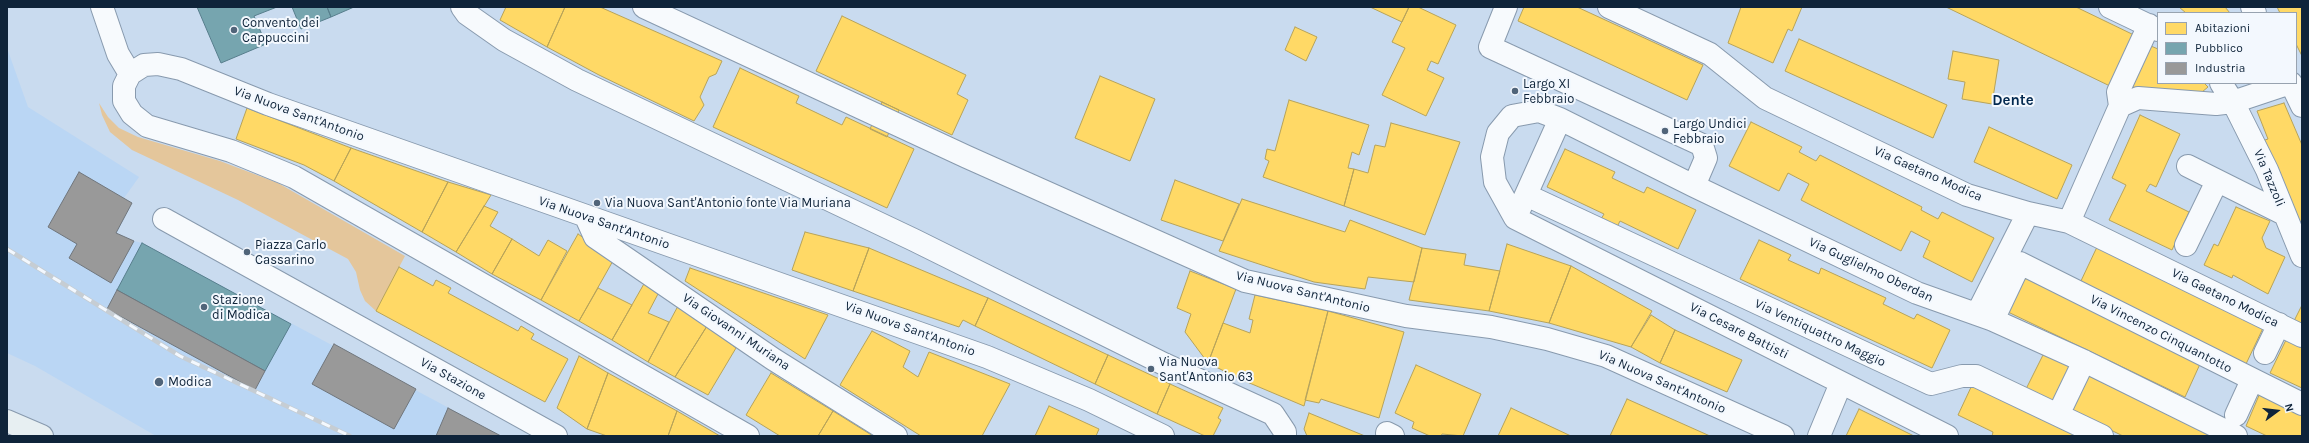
<!DOCTYPE html>
<style>
body{margin:0}
#map{position:relative;width:2309px;height:443px;overflow:hidden;background:#c9dbef;font-family:Karla,sans-serif}
canvas{display:block}
.frame{position:absolute;inset:0;border:8px solid #0f243a;pointer-events:none}
.legend{position:absolute;left:2157px;top:12px;width:140px;height:72px;box-sizing:border-box;background:#f3f8fe;border:1px solid #98a3b0;margin:0;padding:5px 7px;list-style:none;font-size:12px;color:#0f243a}
.legend li{display:flex;align-items:center;gap:8px;height:20px}
.legend b{width:20px;border:1px solid #98a3b0}
.north{position:absolute;left:2257px;top:391px;width:40px;height:40px;-webkit-text-stroke:3px #f3f8fe;paint-order:stroke;rotate:75deg;font-size:11px;font-weight:700;line-height:16px;text-align:center;color:#0f243a}
.north::after{content:'';display:block;margin:auto;width:14px;height:18px;background:#0f243a;clip-path:polygon(50% 0,100% 100%,50% 72%,0 100%)}
</style>
<div id="map">
<canvas width="2309" height="443"></canvas>
<div class="frame"></div>
<ul class="legend">
<li><b style="height:11px;background:#ffd966"></b>Abitazioni</li>
<li><b style="height:11px;background:#76a5af"></b>Pubblico</li>
<li><b style="height:11px;background:#999"></b>Industria</li>
</ul>
<div class="north">N</div>
</div>
<script>
const c = document.querySelector('canvas').getContext('2d');
c.lineJoin = 'round';
function fill(path, color) {
  c.fillStyle = color;
  c.fill(path, 'evenodd');
}
function poly(rows) {
  const path = new Path2D();
  for (const r of rows) {
    path.moveTo(r[0], r[1]);
    for (let i = 2; i < r.length; i += 2) path.lineTo(r[i], r[i + 1]);
  }
  return path;
}
function strokePath(path, color, width, dash) {
  c.strokeStyle = color;
  c.lineWidth = width;
  c.lineCap = dash ? 'butt' : 'round';
  c.setLineDash(dash || []);
  c.stroke(path);
}
function drawText(font, color, halo, rows, align = 'center') {
  c.font = font + ' Karla,sans-serif';
  c.lineWidth = 4;
  c.setLineDash([]);
  c.textBaseline = 'middle';
  c.strokeStyle = halo;
  c.fillStyle = color;
  for (const [text, x, y, turn = 0] of rows) {
    c.save();
    c.translate(x, y);
    c.rotate((+turn || 0) * Math.PI / 180);
    c.textAlign = isNaN(turn) ? turn : align;
    if (halo) c.strokeText(text, 0, 0);
    c.fillText(text, 0, 0);
    c.restore();
  }
}
const built = poly([
 [7,48,28,107,139,177,124,198,132,203,117,233,134,241,142,243,501,436,156,436,35,366,7,353]
]);
const green = poly([
 [99,103,108,117,119,128,138,137,220,161,278,183,405,256,376,311,365,301,360,290,356,272,348,259,238,200,132,150,110,132,102,115]
]);
const homes = poly([
 [506,7,565,7,547,47,500,20,506,7],
 [565,7,600,7,722,61,716,74,709,77,700,97,704,105,694,121,599,75,547,47,565,7],
 [1370,7,1409,7,1402,22,1370,7],
 [1409,7,1418,7,1456,25,1438,64,1431,61,1427,70,1444,78,1426,116,1382,95,1405,48,1392,42,1409,7],
 [1524,7,1577,7,1703,65,1687,100,1518,21,1524,7],
 [1741,7,1802,7,1792,31,1788,29,1773,63,1728,43,1741,7],
 [1946,7,2076,7,2136,36,2112,87,1946,7],
 [2179,7,2225,7,2230,13,2186,13,2179,7],
 [2277,7,2302,7,2302,56,2296,44,2296,13,2280,13,2277,7],
 [842,16,966,75,957,94,968,100,952,135,816,71,842,16],
 [1295,27,1317,37,1306,61,1285,50,1295,27],
 [1799,39,1947,105,1933,138,1785,71,1799,39],
 [2146,44,2158,49,2158,83,2204,83,2208,87,2202,92,2126,88,2146,44],
 [1953,51,1999,60,1992,104,1962,99,1965,82,1948,79,1953,51],
 [740,68,799,96,796,103,842,125,846,117,914,149,887,208,713,127,740,68],
 [1100,76,1155,99,1130,161,1075,138,1100,76],
 [1289,100,1369,125,1359,155,1352,152,1348,168,1354,169,1344,206,1263,177,1269,161,1265,159,1267,149,1275,151,1289,100],
 [882,102,899,110,887,137,870,129,882,102],
 [2284,103,2302,145,2302,233,2262,141,2268,139,2257,111,2284,103],
 [247,108,351,148,334,181,304,165,236,139,247,108],
 [2140,115,2180,134,2156,187,2150,184,2146,191,2189,212,2172,250,2109,220,2126,185,2112,178,2140,115],
 [1751,122,1802,147,1799,152,1816,161,1820,155,1922,207,1921,210,1938,219,1942,212,1994,238,1972,282,1923,257,1930,241,1911,231,1901,251,1801,200,1809,184,1788,173,1779,191,1729,166,1751,122],
 [1391,123,1460,142,1425,235,1344,206,1354,169,1368,173,1375,145,1385,147,1391,123],
 [1989,127,2072,165,2057,199,1974,162,1989,127],
 [351,148,448,182,422,232,334,181,351,148],
 [1565,149,1615,172,1612,178,1644,193,1647,187,1696,210,1678,249,1620,221,1616,229,1600,221,1604,214,1547,187,1565,149],
 [1175,180,1239,204,1223,241,1161,220,1175,180],
 [448,182,491,195,456,252,422,232,448,182],
 [1242,199,1345,232,1350,220,1422,248,1414,282,1368,277,1365,289,1314,282,1219,251,1242,199],
 [484,206,498,212,490,226,512,239,492,274,456,252,484,206],
 [2236,207,2270,221,2262,238,2266,248,2285,257,2268,294,2233,275,2232,278,2204,265,2214,244,2218,246,2236,207],
 [805,232,869,248,853,291,792,270,805,232],
 [578,234,614,259,579,321,541,300,578,234],
 [512,239,539,256,548,240,567,251,541,300,492,274,512,239],
 [1759,240,1791,255,1788,260,1819,274,1821,268,1886,298,1883,304,1914,319,1917,314,1950,330,1932,368,1740,279,1759,240],
 [1507,244,1571,266,1549,323,1489,311,1507,244],
 [2097,247,2263,328,2246,364,2080,283,2097,247],
 [869,248,988,298,975,326,963,320,959,327,853,291,869,248],
 [1422,248,1466,254,1464,265,1500,271,1489,311,1409,300,1422,248],
 [1571,266,1652,311,1631,347,1549,323,1571,266],
 [399,267,433,286,436,280,451,288,448,293,518,331,521,326,534,334,531,339,568,359,545,402,376,311,399,267],
 [690,268,828,315,805,359,685,281,690,268],
 [1190,271,1236,289,1208,363,1185,332,1191,314,1177,308,1190,271],
 [2025,278,2200,364,2185,397,2008,312,2025,278],
 [645,282,659,292,648,313,669,322,648,362,612,340,645,282],
 [598,288,632,305,612,340,579,321,598,288],
 [1255,295,1328,311,1304,406,1240,379,1208,363,1223,323,1250,333,1253,320,1249,319,1255,295],
 [988,298,1108,355,1095,384,975,326,988,298],
 [2302,305,2302,325,2294,321,2302,305],
 [678,306,707,326,675,377,648,362,678,306],
 [1328,311,1404,332,1379,418,1321,399,1319,403,1305,400,1328,311],
 [1651,315,1675,330,1660,363,1631,347,1651,315],
 [707,326,736,348,708,395,675,377,707,326],
 [1675,330,1742,360,1727,392,1660,363,1675,330],
 [872,331,910,351,903,367,918,377,929,352,1010,384,982,436,921,436,840,385,872,331],
 [2286,340,2302,348,2302,388,2270,373,2286,340],
 [2044,353,2070,366,2053,402,2026,389,2044,353],
 [1108,355,1170,384,1157,414,1095,384,1108,355],
 [579,356,608,373,587,429,557,408,579,356],
 [1416,365,1481,394,1463,436,1442,434,1441,436,1430,436,1412,428,1414,422,1395,413,1416,365],
 [608,373,677,411,668,436,607,436,587,429,608,373],
 [771,373,833,411,818,436,780,436,746,415,771,373],
 [2089,376,2211,435,2210,436,2123,436,2072,411,2089,376],
 [1973,383,2080,436,1992,436,1993,432,1958,415,1973,383],
 [1170,384,1223,408,1218,418,1221,420,1213,436,1205,436,1157,414,1170,384],
 [2260,393,2302,413,2302,436,2267,436,2246,426,2260,393],
 [1627,399,1710,436,1610,436,1627,399],
 [1049,406,1099,429,1096,436,1035,436,1049,406],
 [1511,408,1571,436,1498,436,1511,408],
 [1859,409,1914,436,1846,436,1859,409],
 [677,411,720,436,668,436,677,411],
 [833,411,873,436,818,436,833,411],
 [1309,413,1365,436,1307,436,1304,429,1309,413]
]);
const public = poly([
 [197,7,277,7,254,16,266,44,221,63,197,7],
 [292,7,327,7,331,17,301,29,292,7],
 [327,7,354,7,331,17,327,7],
 [142,243,291,324,265,371,117,290,142,243]
]);
const industry = poly([
 [79,172,132,203,116,233,134,241,111,283,69,258,77,244,48,227,79,172],
 [117,290,265,371,255,390,107,309,117,290],
 [334,344,416,389,394,429,312,384,334,344],
 [448,408,501,436,436,436,448,408]
]);
const street = poly([
 [102,7,118,54,130,74],
 [462,7,467,14,504,40,577,80,914,240,1164,364,1273,414,1285,432,1285,436],
 [644,7,967,157,1245,281,1406,316,1491,327,1547,339,1606,356,1783,436],
 [1506,7,1490,47,1702,145,1706,158,1694,186],
 [1609,7,1710,54,1765,98,1967,195,2028,213,2069,222,2302,336],
 [2110,7,2158,30],
 [2252,7,2255,13],
 [2221,83,2233,102,2290,83],
 [2291,83,2302,106],
 [2120,106,2118,92,2149,25],
 [2188,166,2284,214],
 [1526,195,1931,384,1962,376,1976,376,2102,436],
 [1520,208,1560,119],
 [586,217,595,237,773,359,896,436],
 [164,219,556,436],
 [2069,222,2120,106,2138,98,2216,104,2233,102,2267,170,2302,256],
 [2186,245,2217,181],
 [1977,314,2028,213],
 [1993,320,2020,263,2302,404],
 [2265,353,2279,324],
 [2058,415,2084,361],
 [2236,415,2252,380],
 [1387,433,1393,436],
 [748,436,294,177,231,151,147,126,132,114,124,101,124,86,130,74,144,65,158,64,181,69,268,104,987,357,1089,400,1163,436],
 [1819,436,1841,383],
 [1947,436,1515,218,1495,182,1492,157,1498,133,1512,116,1539,111,1560,119,1694,186,1917,293,1993,320,2084,361,2236,436]
]);
const secondary = poly([
 [7,421,42,436]
]);
const rail = poly([
 [7,249,180,356,350,436]
]);
const markers = [
 [234,30,4,"#506479"],
 [1515,91,4,"#506479"],
 [1665,131,4,"#506479"],
 [597,203,4,"#506479"],
 [247,252,4,"#506479"],
 [204,307,4,"#506479"],
 [1151,369,4,"#506479"],
 [159,382,5,"#506479"]
];
const poiNames = [
 ["Convento dei",242,23],
 ["Cappuccini",242,38],
 ["Largo XI",1523,84],
 ["Febbraio",1523,99],
 ["Largo Undici",1673,124],
 ["Febbraio",1673,139],
 ["Via Nuova Sant'Antonio fonte Via Muriana",605,203],
 ["Piazza Carlo",255,245],
 ["Cassarino",255,260],
 ["Stazione",212,300],
 ["di Modica",212,315],
 ["Via Nuova",1159,362],
 ["Sant'Antonio 63",1159,377],
 ["Modica",168,382]
];
const streetNames = [
 ["Via Nuova Sant'Antonio",299,114,20],
 ["Via Gaetano Modica",1928,174,24],
 ["Via Tazzoli",2269,178,67],
 ["Via Nuova Sant'Antonio",604,223,19],
 ["Via Guglielmo Oberdan",1871,270,25],
 ["Via Nuova Sant'Antonio",1303,292,14],
 ["Via Gaetano Modica",2225,298,26],
 ["Via Nuova Sant'Antonio",910,329,20],
 ["Via Cesare Battisti",1739,331,27],
 ["Via Giovanni Muriana",736,332,34],
 ["Via Ventiquattro Maggio",1820,333,25],
 ["Via Vincenzo Cinquantotto",2161,334,27],
 ["Via Stazione",453,379,29],
 ["Via Nuova Sant'Antonio",1662,382,24]
];
const quarterNames = [
 ["Dente",2013,101]
];
fill(built, '#bad6f4');
fill(green, '#e4c69b');
fill(homes, '#ffd966');
strokePath(homes, '#b7a359', 1);
fill(public, '#76a5af');
strokePath(public, '#577e8c', 1);
fill(industry, '#999');
strokePath(industry, '#70767c', 1);
strokePath(street, '#889aae', 24);
strokePath(secondary, '#889aae', 24);
strokePath(street, '#f7fafd', 22);
strokePath(secondary, '#e7eff2', 22);
strokePath(rail, '#c6cdd3', 4.5);
strokePath(rail, '#f3f8fe', 3, [9]);
for (const [x, y, r, color] of markers) {
  const dot = new Path2D();
  dot.arc(x, y, r, 0, 2 * Math.PI);
  c.fillStyle = color;
  c.fill(dot);
  strokePath(dot, '#f3f8fe', 1.5);
}
drawText('13px', '#0f243a', '#f3f8fe', poiNames, 'left');
drawText('13px', '#0f243a', '#f3f8fe', streetNames);
drawText('bold 15px', '#032a50', '#f3f8fe', quarterNames);
</script>
